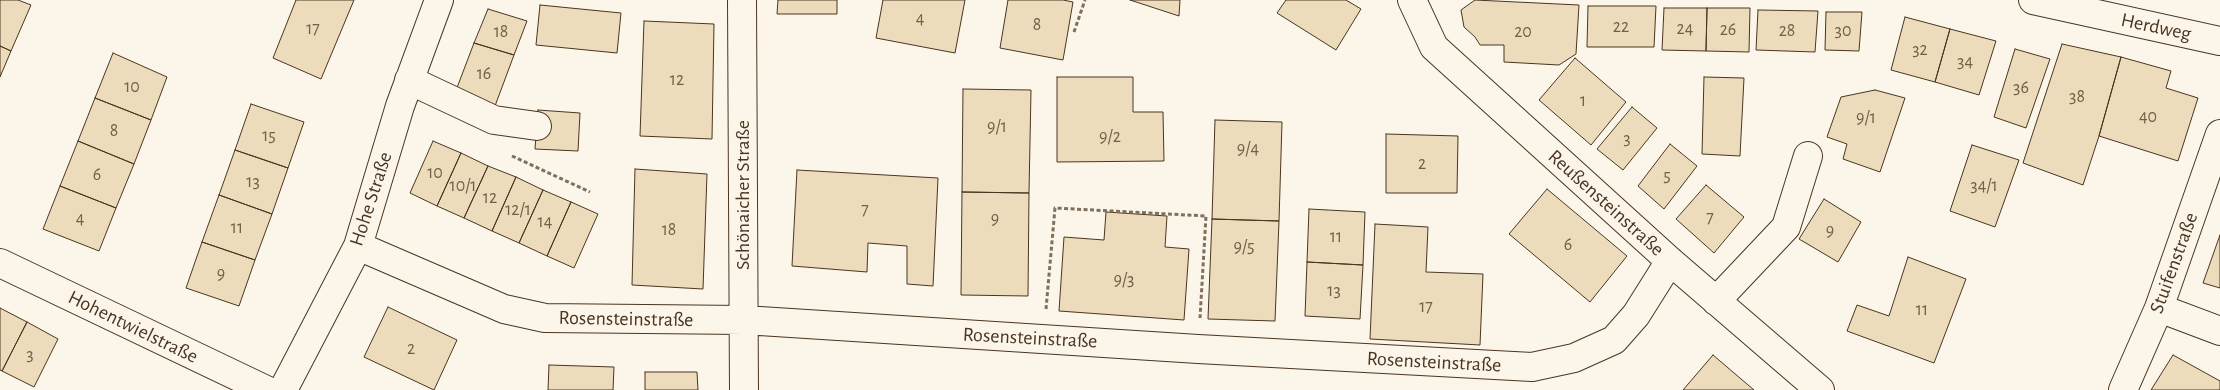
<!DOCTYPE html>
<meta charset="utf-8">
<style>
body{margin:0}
canvas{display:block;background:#fbf6e9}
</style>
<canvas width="2220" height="390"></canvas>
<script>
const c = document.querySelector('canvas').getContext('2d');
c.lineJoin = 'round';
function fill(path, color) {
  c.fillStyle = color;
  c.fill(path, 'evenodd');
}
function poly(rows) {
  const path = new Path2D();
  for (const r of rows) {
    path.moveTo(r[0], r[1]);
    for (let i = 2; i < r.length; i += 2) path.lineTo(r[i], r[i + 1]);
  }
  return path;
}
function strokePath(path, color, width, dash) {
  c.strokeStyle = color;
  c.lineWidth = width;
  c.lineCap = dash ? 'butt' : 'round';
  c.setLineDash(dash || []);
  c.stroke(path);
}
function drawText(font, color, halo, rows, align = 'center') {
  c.font = font + ' "Alegreya Sans",sans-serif';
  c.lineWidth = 4;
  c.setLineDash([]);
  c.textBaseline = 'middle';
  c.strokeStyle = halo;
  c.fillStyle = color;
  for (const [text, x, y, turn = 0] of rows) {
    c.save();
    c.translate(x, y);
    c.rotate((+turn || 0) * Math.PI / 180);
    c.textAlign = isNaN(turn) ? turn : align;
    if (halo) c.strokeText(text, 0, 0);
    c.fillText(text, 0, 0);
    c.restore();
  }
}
const building = poly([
 [0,0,18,0,31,5,11,51,0,46,0,0],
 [296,0,354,0,321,79,273,58,296,0],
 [778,0,837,0,837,14,777,14,778,0],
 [883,0,965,0,955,53,876,38,883,0],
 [1008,0,1063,0,1073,2,1063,60,1000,48,1008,0],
 [1130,0,1180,0,1179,16,1130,0],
 [1286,0,1346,0,1361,9,1336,50,1277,13,1286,0],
 [1475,0,1579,5,1576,54,1559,65,1504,62,1504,45,1480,45,1475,37,1464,27,1461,10,1475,0],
 [540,5,621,13,617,53,536,45,540,5],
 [1588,6,1656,6,1654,47,1587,47,1588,6],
 [1664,8,1707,8,1706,51,1662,50,1664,8],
 [1707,8,1750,8,1749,52,1706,51,1707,8],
 [488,9,527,21,514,55,474,43,488,9],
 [1758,10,1818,11,1815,52,1756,50,1758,10],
 [1826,12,1862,12,1859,51,1825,50,1826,12],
 [1905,17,1950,29,1935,82,1891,70,1905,17],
 [644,21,714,24,712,139,640,136,644,21],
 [1950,29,1996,41,1979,95,1935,82,1950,29],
 [474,43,514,55,495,106,455,93,474,43],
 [2062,44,2121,57,2099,136,2083,185,2023,163,2062,44],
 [0,46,11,51,0,77,0,46],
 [2015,49,2050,59,2026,128,1994,117,2015,49],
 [113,53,167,77,151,120,95,98,113,53],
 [2121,57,2171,71,2166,88,2198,98,2178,161,2099,136,2121,57],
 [1575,58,1626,102,1591,145,1539,100,1575,58],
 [1057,77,1133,77,1133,112,1163,112,1164,161,1057,162,1057,77],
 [1704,77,1744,78,1740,156,1702,154,1704,77],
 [963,89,1031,90,1029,193,962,192,963,89],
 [1875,90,1905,98,1880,172,1843,159,1847,144,1827,137,1841,97,1875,90],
 [95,98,151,120,134,164,78,141,95,98],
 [251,104,304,122,288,168,235,150,251,104],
 [1632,107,1657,128,1623,170,1597,149,1632,107],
 [538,110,580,113,578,151,535,149,538,110],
 [1215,120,1282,122,1279,221,1212,219,1215,120],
 [1386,134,1458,136,1457,193,1386,193,1386,134],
 [78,141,134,164,116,208,60,186,78,141],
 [433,141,461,153,437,206,410,193,433,141],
 [1670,144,1697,166,1664,209,1638,186,1670,144],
 [1972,145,2019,160,1995,227,1950,211,1972,145],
 [235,150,288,168,272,214,219,195,235,150],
 [461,153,488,166,464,218,437,206,461,153],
 [488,166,516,177,492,231,464,218,488,166],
 [635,169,707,174,703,289,632,285,635,169],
 [797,170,938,178,933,286,907,284,907,246,868,243,867,272,792,266,797,170],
 [516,177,543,190,519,243,492,231,516,177],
 [1706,185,1744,217,1714,253,1676,219,1706,185],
 [60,186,116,208,99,251,43,229,60,186],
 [1547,189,1627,256,1590,302,1509,234,1547,189],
 [543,190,571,202,547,256,519,243,543,190],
 [962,192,1029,193,1028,296,961,295,962,192],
 [219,195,272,214,255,260,202,242,219,195],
 [1824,199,1861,222,1838,262,1799,239,1824,199],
 [571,202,598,214,574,268,547,256,571,202],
 [1309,209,1365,212,1363,265,1307,262,1309,209],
 [1106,212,1167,216,1165,247,1189,249,1184,320,1059,311,1064,237,1104,240,1106,212],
 [1212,219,1279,221,1275,321,1208,319,1212,219],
 [1375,224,1428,227,1426,272,1483,274,1480,345,1370,339,1375,224],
 [2220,235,2220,288,2203,283,2220,235],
 [202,242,255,260,239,306,186,288,202,242],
 [1908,257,1966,279,1934,363,1847,331,1857,305,1889,316,1908,257],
 [1307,262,1363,265,1360,319,1305,316,1307,262],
 [388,307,457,340,434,390,364,357,388,307],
 [0,308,27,322,2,371,0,370,0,308],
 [27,322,58,339,34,387,2,371,27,322],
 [1713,355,1754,390,1683,390,1713,355],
 [2173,355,2220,381,2220,390,2151,390,2173,355],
 [549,365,614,367,613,390,548,390,549,365],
 [645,372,697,372,698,390,645,390,645,372]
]);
const path = poly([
 [1074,32,1085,0],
 [512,156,590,192],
 [1046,309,1055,208,1206,216,1200,318]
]);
const minor = poly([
 [742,0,744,390],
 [1412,0,1434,47,1670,261,1820,390],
 [2033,0,2220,41],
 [409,80,494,120,537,126],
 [358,246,504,309,545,318,744,320,1198,349,1532,367,1574,358,1614,340,1636,315,1670,261],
 [0,263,266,390],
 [1716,301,1786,227,1808,156],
 [2159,308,2220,331],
 [283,390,358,246,400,106,439,0],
 [2123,390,2159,308,2220,134]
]);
const numberNames = [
 ["4",920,19],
 ["8",1037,25],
 ["22",1621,27],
 ["17",313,29],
 ["24",1685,29],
 ["26",1728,30],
 ["28",1787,31],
 ["30",1843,31],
 ["18",501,32],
 ["20",1523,32],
 ["32",1920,50],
 ["34",1965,62],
 ["16",484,74],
 ["12",677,80],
 ["10",132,87],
 ["36",2021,88],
 ["38",2077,97],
 ["1",1583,101],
 ["40",2148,117],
 ["9/1",1866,118],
 ["9/1",997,127],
 ["8",114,131],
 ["15",269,136],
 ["9/2",1110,137],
 ["3",1627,139],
 ["9/4",1248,149],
 ["2",1422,164],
 ["10",435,173],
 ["6",97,175],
 ["5",1667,176],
 ["13",253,182],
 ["10/1",463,186],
 ["34/1",1984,186],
 ["12",490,198],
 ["12/1",518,210],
 ["7",865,210],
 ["7",1710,218],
 ["4",80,219],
 ["9",995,219],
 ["14",545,222],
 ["11",237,228],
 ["18",669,230],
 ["9",1830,231],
 ["11",1336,237],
 ["6",1568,245],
 ["9/5",1244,247],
 ["9",221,274],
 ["9/3",1124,280],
 ["13",1334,291],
 ["17",1426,307],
 ["11",1922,310],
 ["2",411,349],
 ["3",30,355]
];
const streetNames = [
 ["Herdweg",2156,27,12],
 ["Schönaicher Straße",743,195,-90],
 ["Hohe Straße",371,199,-72],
 ["Reußensteinstraße",1606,203,42],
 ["Stuifenstraße",2174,263,-70],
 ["Rosensteinstraße",626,319,1],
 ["Hohentwielstraße",133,327,26],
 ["Rosensteinstraße",1030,338,3],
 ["Rosensteinstraße",1434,362,3]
];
fill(building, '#ecdcbc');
strokePath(building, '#4a3520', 1);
strokePath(minor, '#4a3520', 30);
strokePath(path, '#7f6f5c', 3, [4, 2.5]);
strokePath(minor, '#fbf6e9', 28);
drawText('18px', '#725f47', null, numberNames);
drawText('20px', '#4a3520', '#fbf6e9', streetNames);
</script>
